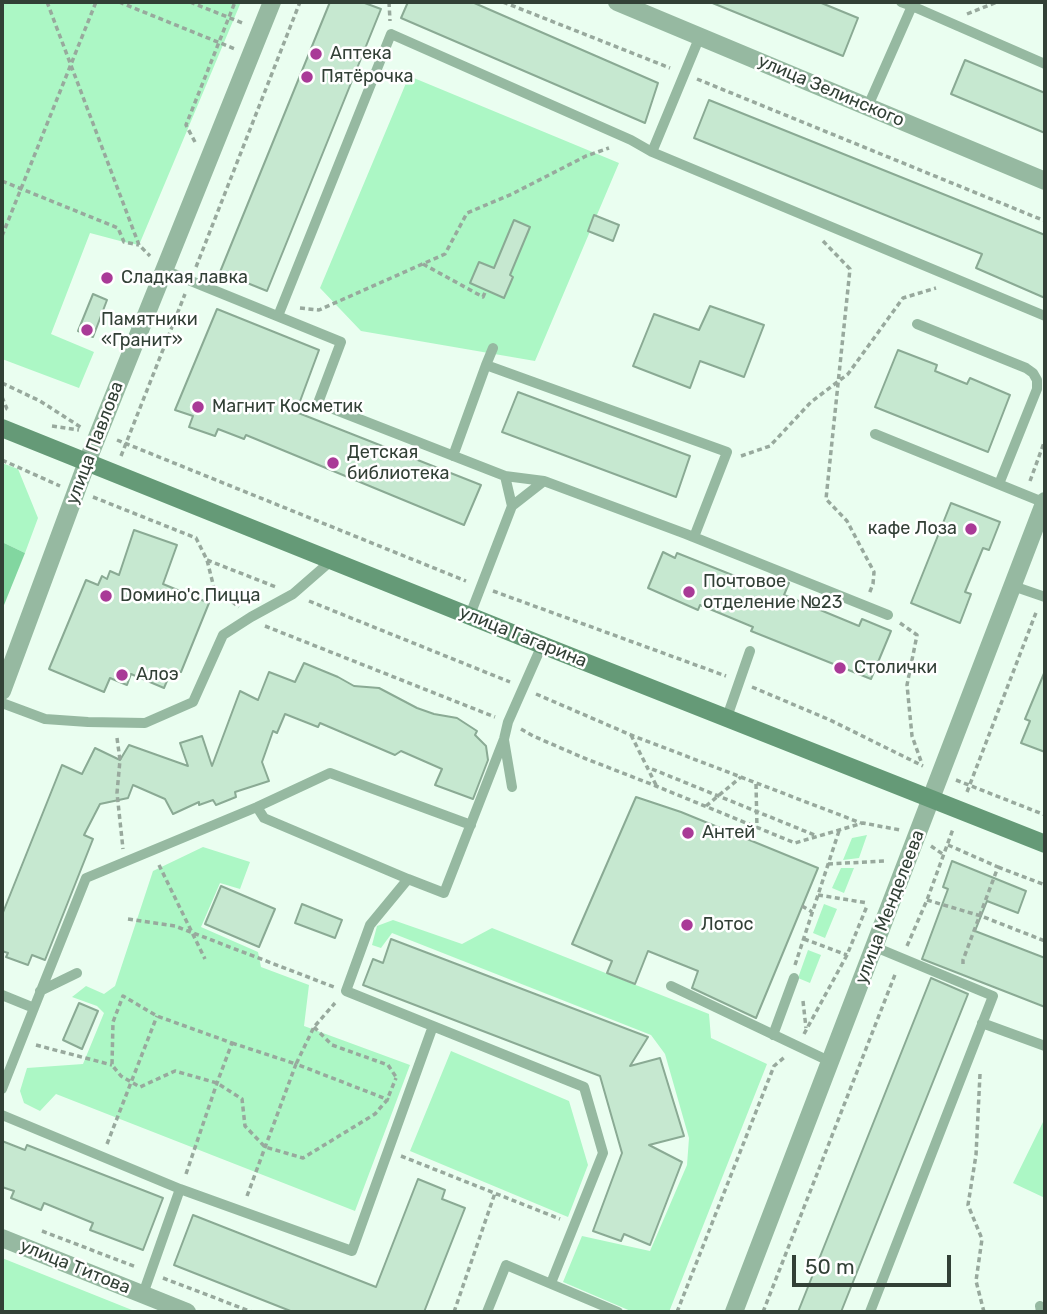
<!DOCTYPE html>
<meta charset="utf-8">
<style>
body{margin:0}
#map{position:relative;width:1047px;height:1314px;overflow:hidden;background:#eafef0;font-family:Rubik,sans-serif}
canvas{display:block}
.frame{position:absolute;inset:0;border:4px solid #324036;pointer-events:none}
.scale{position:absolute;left:792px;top:1255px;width:159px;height:32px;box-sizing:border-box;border:4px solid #324036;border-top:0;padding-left:9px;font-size:21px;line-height:24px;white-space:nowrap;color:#324036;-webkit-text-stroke:5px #fff;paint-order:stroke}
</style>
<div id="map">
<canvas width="1047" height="1314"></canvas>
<div class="frame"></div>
<div class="scale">50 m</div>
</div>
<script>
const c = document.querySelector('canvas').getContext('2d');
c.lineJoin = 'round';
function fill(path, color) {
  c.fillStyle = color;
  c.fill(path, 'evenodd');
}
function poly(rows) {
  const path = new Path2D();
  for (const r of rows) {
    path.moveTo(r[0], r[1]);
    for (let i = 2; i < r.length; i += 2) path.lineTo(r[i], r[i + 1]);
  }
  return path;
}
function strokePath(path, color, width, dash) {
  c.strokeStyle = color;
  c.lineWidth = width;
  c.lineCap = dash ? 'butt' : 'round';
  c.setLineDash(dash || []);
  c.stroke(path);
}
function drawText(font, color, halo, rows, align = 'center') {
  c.font = font + ' Rubik,sans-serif';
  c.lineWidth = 5;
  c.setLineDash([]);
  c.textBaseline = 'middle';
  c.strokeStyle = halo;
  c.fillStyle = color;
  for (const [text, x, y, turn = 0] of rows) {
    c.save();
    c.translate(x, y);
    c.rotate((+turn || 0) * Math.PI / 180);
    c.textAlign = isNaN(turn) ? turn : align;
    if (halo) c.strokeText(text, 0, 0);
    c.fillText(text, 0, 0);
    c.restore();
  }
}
const green = poly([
 [2,2,241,2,139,245,124,242,90,233,51,334,94,352,79,388,2,359],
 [409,76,619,163,535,361,361,331,320,288],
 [2,463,18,469,38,518,25,553,2,542],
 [867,835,859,858,843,860,852,838],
 [203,847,250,862,240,889,220,883,201,927,258,952,261,967,309,985,304,1026,410,1065,355,1211,56,1094,40,1111,24,1103,20,1091,27,1068,83,1064,104,1013,97,1006,72,997,86,986,104,994,115,986,153,871],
 [841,868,854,868,844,893,832,888],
 [824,904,837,909,825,938,813,933],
 [393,920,462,944,492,928,709,1014,711,1038,767,1064,669,1312,633,1312,563,1282,582,1236,650,1251,687,1165,689,1138,665,1054,651,1035,392,933,381,948,372,945,377,926],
 [808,950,821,955,810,983,798,978],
 [451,1051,569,1101,588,1165,568,1217,410,1151],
 [1044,1120,1045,1121,1045,1198,1013,1183],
 [2,1258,137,1312,2,1312]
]);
const forest = poly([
 [2,542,25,553,2,610]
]);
const building = poly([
 [330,2,362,2,381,9,267,291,220,272,330,2],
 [408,2,472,2,658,83,645,123,401,18,408,2],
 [710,2,819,2,858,18,843,56,710,2],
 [965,60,1045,93,1045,133,951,94,965,60],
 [709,100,1045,235,1045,298,976,268,982,254,694,138,709,100],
 [594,215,619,225,613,241,588,231,594,215],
 [514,220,530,227,510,275,513,277,504,298,470,283,479,262,494,268,514,220],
 [93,294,107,300,93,337,78,331,93,294],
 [710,306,764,325,744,377,700,361,690,388,633,366,654,314,699,330,710,306],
 [217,309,319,350,296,412,481,485,464,525,246,435,244,439,218,429,215,436,189,427,193,416,175,410,217,309],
 [898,350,937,365,935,371,967,384,970,378,1010,395,988,452,875,407,898,350],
 [518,392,690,456,676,497,502,432,518,392],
 [951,503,1000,522,989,550,983,548,965,592,971,594,960,623,911,603,951,503],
 [134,530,177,545,163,584,209,603,181,672,172,669,164,688,131,674,127,685,110,678,104,692,49,669,86,580,98,585,102,576,107,579,110,571,119,575,134,530],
 [663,552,675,558,677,553,765,588,770,576,789,583,784,595,859,626,862,619,891,631,871,679,751,631,753,627,700,605,698,610,648,588,663,552],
 [304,663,338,677,354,686,379,688,417,708,434,714,457,718,477,731,475,735,486,746,488,760,473,799,435,785,442,769,401,751,395,755,320,723,318,727,285,714,277,733,273,731,262,762,269,781,235,792,236,797,216,805,213,800,199,805,199,802,173,814,165,799,133,785,128,798,100,804,84,835,93,839,45,960,32,955,28,965,6,957,8,953,2,951,2,915,62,765,82,774,95,748,120,760,129,745,188,766,180,743,202,736,212,766,240,691,258,700,269,672,295,682,304,663],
 [1045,671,1045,752,1021,743,1030,721,1025,719,1045,671],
 [636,797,681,812,818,868,756,1018,692,988,698,971,648,951,635,984,607,973,612,961,572,944,636,797],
 [952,861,1026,891,1018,913,987,901,975,931,1045,958,1045,1007,922,959,948,889,943,887,952,861],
 [221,886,275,909,259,947,205,924,221,886],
 [302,904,342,920,335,938,295,923,302,904],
 [391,939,648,1037,630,1066,660,1058,684,1136,649,1145,682,1162,650,1245,624,1234,621,1241,593,1231,622,1153,600,1076,363,985,373,959,383,963,391,939],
 [931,978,968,994,841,1312,798,1312,931,978],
 [79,1003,98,1011,82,1049,63,1040,79,1003],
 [2,1141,25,1150,27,1145,163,1198,143,1250,90,1230,93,1223,44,1203,41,1210,11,1198,14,1191,2,1187,2,1141],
 [418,1179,445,1190,442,1199,465,1208,424,1312,293,1312,174,1265,193,1215,376,1287,418,1179]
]);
const path = poly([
 [47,2,139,245,150,256],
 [119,2,235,49],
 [190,2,245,24],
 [389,2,390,21],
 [503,2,670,68],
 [967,14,997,2],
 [697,79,1045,221],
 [195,142,186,125,235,2],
 [2,181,118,228,124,242,139,245],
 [2,236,96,2],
 [823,241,850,269,826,499,847,521,874,572,873,584,869,594],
 [423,264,483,297,486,290],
 [196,267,300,2],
 [300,308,319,310,445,254,467,213,512,194,586,156,609,148],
 [2,383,40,401,82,428],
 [2,397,7,409,9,410],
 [52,426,79,430],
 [117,440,466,581],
 [121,456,185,294],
 [741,456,770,446,811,402,848,374,903,298,936,288],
 [2,460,60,486],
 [1030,481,1045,440],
 [93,497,196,538,207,560,214,588,239,607],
 [207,560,276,587],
 [493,591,726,676],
 [309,601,510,682],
 [900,623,917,635,907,685,912,736,922,764],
 [265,626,495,717],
 [752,687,830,720,923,766],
 [536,694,631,735,861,823],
 [521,729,533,736,584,758,656,786,795,843,863,823,900,830],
 [631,735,647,767],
 [117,738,120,760,117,793,123,849],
 [956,780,1045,815],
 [756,784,757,828],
 [656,785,647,767,817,836],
 [967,792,1037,610],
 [706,806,741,777],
 [948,845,998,867,963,960,963,967],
 [931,846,944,855],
 [828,864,885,861],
 [159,865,205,959],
 [998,867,1045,885],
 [818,895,868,903],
 [927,900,981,916,1045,941],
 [802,906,812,912],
 [128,919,175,926,334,987],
 [804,939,847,955],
 [907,946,927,900,953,829],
 [795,965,839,831],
 [803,1001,806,1028],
 [314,1027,332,1045,388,1065,396,1077],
 [804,1034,847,955,867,906],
 [232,1043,296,1064,314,1027,335,1003],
 [36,1045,112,1065],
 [980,1074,976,1155,968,1205,982,1239,976,1281,984,1312],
 [107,1144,157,1016],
 [401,1156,560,1219],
 [186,1174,217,1083,232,1043,157,1016,123,996,113,1022,112,1065,121,1076,140,1087,175,1071,217,1083,242,1099,245,1126,265,1147,303,1158,375,1114,387,1100,396,1078],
 [247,1196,296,1064,389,1100],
 [42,1231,136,1267],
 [163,1278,252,1312],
 [454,1312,495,1193],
 [677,1312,774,1066,786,1056],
 [763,1312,896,972]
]);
const service = poly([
 [901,2,912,6],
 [868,106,912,6,1045,64],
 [652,152,700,36],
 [164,270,341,342,318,403,505,476,512,506],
 [278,316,391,34,631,140,652,152,1045,316],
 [917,324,1026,368,1033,373,1037,380,1037,389,999,484],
 [486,365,493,348],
 [875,434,1045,503],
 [453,456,486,365,727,452,694,537],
 [505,476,544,481],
 [1013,586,1045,597],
 [470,615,512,506,544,481,686,534,888,615],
 [542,645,508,722,504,739,444,893,408,879,370,925,346,991,584,1087,603,1153,551,1283],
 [2,703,45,719,88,722,145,723,193,702,223,635,251,617,293,594,332,560],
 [727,717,750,651],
 [504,740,512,787],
 [257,807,264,818,408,879],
 [671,986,831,1062],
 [40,991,77,973],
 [2,995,34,1008,86,878,257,807,330,773,471,825],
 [982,1023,1045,1046],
 [773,1035,794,978],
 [2,1089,34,1008],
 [2,1115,180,1189],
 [143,1294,180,1189,352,1251,433,1026],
 [1040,1306,1041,1312],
 [487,1312,506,1265,618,1312],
 [870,1312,993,996,875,947]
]);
const minor = poly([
 [617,2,1045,181],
 [2,691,87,462],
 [2,1238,187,1312],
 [734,1312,1045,501]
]);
const tertiary = poly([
 [87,462,272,2]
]);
const secondary = poly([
 [2,428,542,645,1045,844]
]);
const markers = [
 [316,54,7,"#a93a97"],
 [307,77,7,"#a93a97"],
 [107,278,7,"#a93a97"],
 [87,330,7,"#a93a97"],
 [198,407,7,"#a93a97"],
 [333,463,7,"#a93a97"],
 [971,529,7,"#a93a97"],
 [689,592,7,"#a93a97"],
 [106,596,7,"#a93a97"],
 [840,668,7,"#a93a97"],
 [122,675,7,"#a93a97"],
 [688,833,7,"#a93a97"],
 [687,925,7,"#a93a97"]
];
const poiNames = [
 ["Аптека",330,54],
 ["Пятёрочка",321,77],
 ["Сладкая лавка",121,278],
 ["Памятники",101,320],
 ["«Гранит»",101,341],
 ["Магнит Косметик",212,407],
 ["Детская",347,453],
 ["библиотека",347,474],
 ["кафе Лоза",957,529,"right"],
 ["Почтовое",703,582],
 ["отделение №23",703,603],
 ["Doмино'с Пицца",120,596],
 ["Столички",854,668],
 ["Алоэ",136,675],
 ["Антей",702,833],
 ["Лотос",701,925]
];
const streetNames = [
 ["улица Зелинского",831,91,23],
 ["улица Павлова",95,443,-69],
 ["улица Гагарина",523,637,22],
 ["улица Менделеева",890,907,-69],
 ["улица Титова",75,1267,22]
];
fill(green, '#acf7c5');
fill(forest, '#82d6a0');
fill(building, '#c6e8d0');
strokePath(building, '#8aaa94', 2);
strokePath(path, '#98a99d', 3.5, [5, 3.5]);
strokePath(service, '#96b9a1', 10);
strokePath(minor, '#96b9a1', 18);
strokePath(tertiary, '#96b9a1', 18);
strokePath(secondary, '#659a77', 18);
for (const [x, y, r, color] of markers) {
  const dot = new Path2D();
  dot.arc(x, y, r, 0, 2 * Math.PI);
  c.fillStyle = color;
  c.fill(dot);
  strokePath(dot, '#fff', 2.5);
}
drawText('18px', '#324036', '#fff', poiNames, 'left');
drawText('18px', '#324036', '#fff', streetNames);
</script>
